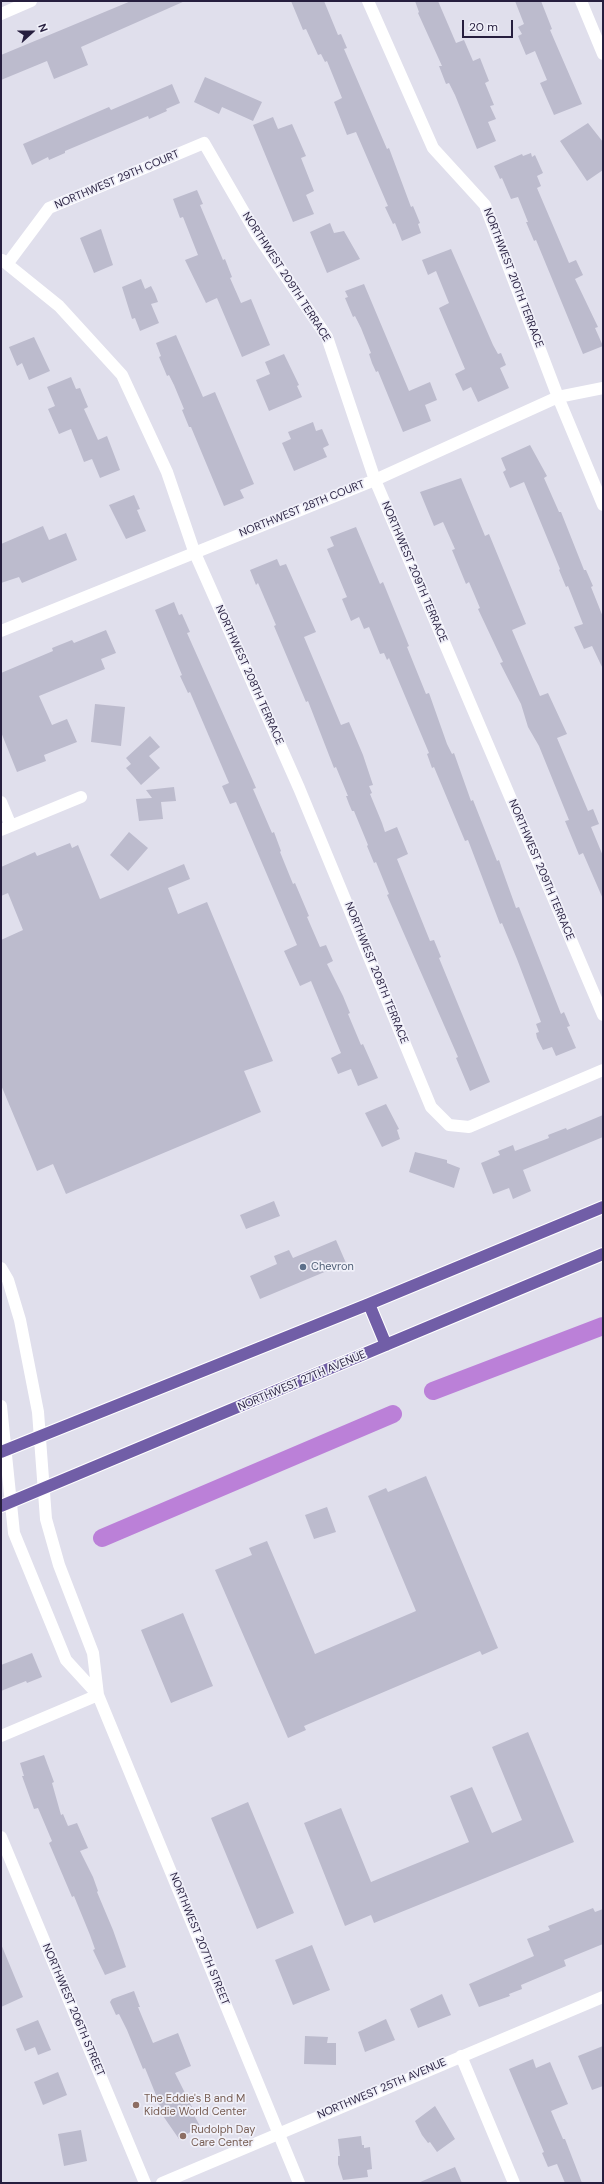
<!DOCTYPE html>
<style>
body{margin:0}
#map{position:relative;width:604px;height:2184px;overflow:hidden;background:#e0dfec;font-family:"DM Sans",sans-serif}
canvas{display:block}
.frame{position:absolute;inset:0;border:2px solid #261e3e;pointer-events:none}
.north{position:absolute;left:12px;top:12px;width:40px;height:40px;-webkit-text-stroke:3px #f0f0f9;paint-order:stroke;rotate:69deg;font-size:11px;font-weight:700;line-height:16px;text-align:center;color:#261e3e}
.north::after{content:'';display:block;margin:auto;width:14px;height:18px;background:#261e3e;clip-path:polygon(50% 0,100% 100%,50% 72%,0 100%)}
.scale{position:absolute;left:462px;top:20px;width:51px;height:18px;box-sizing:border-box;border:2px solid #261e3e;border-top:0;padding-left:5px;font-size:12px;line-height:14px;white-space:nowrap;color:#261e3e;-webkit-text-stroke:3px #f0f0f9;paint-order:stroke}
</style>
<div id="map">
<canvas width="604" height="2184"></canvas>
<div class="frame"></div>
<div class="north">N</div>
<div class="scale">20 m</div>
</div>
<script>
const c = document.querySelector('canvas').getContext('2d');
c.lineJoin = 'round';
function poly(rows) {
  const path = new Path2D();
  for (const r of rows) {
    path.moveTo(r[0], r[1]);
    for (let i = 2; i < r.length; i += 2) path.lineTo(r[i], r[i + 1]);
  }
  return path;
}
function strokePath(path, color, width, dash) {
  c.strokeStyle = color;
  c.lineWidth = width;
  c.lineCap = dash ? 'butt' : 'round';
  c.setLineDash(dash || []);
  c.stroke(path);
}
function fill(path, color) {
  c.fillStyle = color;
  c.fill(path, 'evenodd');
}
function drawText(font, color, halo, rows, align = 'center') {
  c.font = font + ' "DM Sans",sans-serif';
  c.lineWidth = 3.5;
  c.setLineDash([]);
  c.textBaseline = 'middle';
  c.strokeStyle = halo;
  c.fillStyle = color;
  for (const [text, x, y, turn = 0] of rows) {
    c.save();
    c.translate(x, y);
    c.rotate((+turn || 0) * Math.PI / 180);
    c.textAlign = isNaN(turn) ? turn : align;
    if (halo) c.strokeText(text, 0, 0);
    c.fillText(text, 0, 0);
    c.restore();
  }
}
const canal = poly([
 [433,1391,603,1326],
 [102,1538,393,1414]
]);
const building = poly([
 [131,1,185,1,81,47,88,65,54,79,47,61,1,80,1,55],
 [291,1,324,1,338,35,341,34,347,48,344,49,387,149,389,148,411,207,413,206,420,223,418,224,421,233,402,241,395,223,393,224,385,207,388,206,356,132,347,135,334,102,342,98,327,61,325,62,321,54,318,55,306,29,303,30],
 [415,1,438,1,456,43,464,40,473,61,480,58,489,81,485,83,494,105,490,106,496,119,488,122,496,141,477,149,455,95,449,83,446,84,439,66,442,66,418,13,419,12],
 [515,1,541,1,552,29,550,30,582,104,554,115,540,83,547,80,535,51,526,55,518,36,522,34,518,27,524,24],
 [205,77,262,102,253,121,222,107,219,114,194,102],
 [172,84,180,103,166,109,167,111,149,119,148,116,65,151,65,153,49,160,48,157,32,165,23,144,109,107,111,110],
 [273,117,278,129,292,124,306,156,301,158,314,191,306,195,314,214,293,222,253,125],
 [588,123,603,142,603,170,587,181,560,141],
 [531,153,532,157,535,155,543,173,537,176,541,186,537,188,569,263,576,260,583,275,575,279,598,327,595,328,603,346,583,354,536,240,534,241,526,222,528,222,518,197,511,199,502,178,500,179,494,166,522,154,523,156],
 [197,190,203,204,200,205,223,260,225,259,232,277,230,278,241,303,251,299,270,345,242,357,217,298,206,303,185,260,198,255,183,217,180,218,173,199],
 [330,223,334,233,344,231,360,259,327,273,310,232],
 [101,229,113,265,94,273,80,238],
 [451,249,493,345,498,354,501,353,506,365,500,368,509,388,478,402,471,387,463,391,455,374,465,369,439,308,449,303,436,271,428,275,422,260],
 [141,279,145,289,151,286,155,294,158,302,151,304,159,323,140,331,135,318,132,319,122,287],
 [364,284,409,391,430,382,437,400,425,405,431,421,403,432,378,371,376,372,372,363,369,354,371,353,361,328,355,316,353,317,345,298,348,297,345,291],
 [176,335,203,397,215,392,254,484,240,490,244,498,224,506,191,427,189,427,182,410,184,409,174,385,169,375,167,376,159,357,161,356,156,343],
 [34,337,50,371,29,380,22,363,17,366,9,347],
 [284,354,299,385,297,386,302,397,269,411,256,380,270,374,265,362],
 [71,377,76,389,80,388,88,407,84,409,98,440,107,436,120,470,100,478,92,459,84,462,71,429,59,434,48,409,55,406,47,387],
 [313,422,316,431,322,429,329,445,323,448,327,457,294,471,282,443,291,439,288,432],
 [530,445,547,476,544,478,559,512,561,512,584,570,586,570,593,586,591,587,603,617,603,669,592,646,584,649,574,627,583,624,568,586,566,587,559,570,560,569,524,482,510,488,503,472,506,470,501,458],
 [461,478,485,536,489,534,526,624,512,630,540,696,548,693,567,734,557,738,588,811,593,809,599,824,591,827,603,856,603,899,583,853,579,855,565,821,569,820,539,746,528,727,521,704,500,663,503,662,478,609,480,608,469,582,466,584,452,550,455,549,443,522,434,526,420,492],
 [134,495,140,509,137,510,146,531,126,539,109,505],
 [43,526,49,540,66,533,77,560,22,583,19,577,1,583,1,544],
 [356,527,380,584,383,582,409,646,407,647,426,694,429,693,447,744,452,754,454,753,471,801,473,800,497,861,499,860,502,869,516,908,519,907,561,1014,564,1012,570,1026,567,1027,576,1048,556,1056,552,1047,543,1050,537,1038,536,1033,539,1032,536,1024,541,1022,517,959,502,923,500,924,468,840,465,841,434,767,432,768,427,754,429,753,389,658,387,660,384,653,380,654,369,627,364,629,359,617,351,621,342,599,347,597,327,549,334,546,330,537],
 [277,559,280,566,286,564,316,632,304,637,341,725,349,722,363,755,373,785,369,786,372,793,370,794,382,823,385,832,397,827,408,854,397,859,430,941,434,940,441,957,439,958,490,1082,470,1091,456,1058,458,1057,387,895,389,894,376,862,374,863,367,846,368,845,354,811,352,811,349,804,346,796,348,796,336,767,334,768,308,701,306,702,274,626,276,625,258,583,256,585,250,570],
 [174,602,179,615,182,614,190,632,187,633,253,781,256,788,253,789,272,833,274,832,281,851,280,852,293,884,295,883,309,916,307,917,320,947,326,945,333,961,327,964,343,996,350,1013,348,1014,361,1045,363,1044,378,1078,358,1086,351,1069,338,1074,331,1058,341,1053,311,981,300,986,284,951,297,945,236,802,230,804,222,786,229,783,190,692,188,693,180,676,182,675,155,610],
 [106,630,116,653,101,659,105,669,39,696,52,725,67,719,77,742,44,755,46,761,17,772,1,732,1,673,53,651,52,648,72,640,74,643],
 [95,704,125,707,121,746,91,742],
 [150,736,160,747,149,756,160,768,141,785,126,768,131,764,126,758],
 [174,787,176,801,161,802,163,819,139,821,136,799,152,798,146,790],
 [129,832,148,848,128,871,110,855],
 [70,843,72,848,78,845,100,899,184,864,190,879,168,888,178,914,207,902,273,1061,244,1071,261,1112,66,1194,53,1164,37,1171,1,1085,1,940,23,930,8,893,1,896,1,867,35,852,37,856],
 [386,1104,399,1129,397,1130,400,1139,382,1147,365,1113],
 [603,1115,603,1137,523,1170,531,1191,513,1199,509,1188,493,1194,481,1163,500,1155,498,1151,513,1145,515,1151,549,1138,548,1135,566,1128,567,1130],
 [415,1152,447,1160,447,1163,460,1168,454,1188,409,1172],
 [274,1201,280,1216,246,1229,240,1215],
 [336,1240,346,1263,260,1299,250,1276,277,1264,274,1256,289,1250,293,1258],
 [426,1476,498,1648,482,1655,480,1651,304,1726,306,1730,288,1738,215,1570,252,1555,249,1548,267,1541,315,1654,416,1611,368,1496,386,1488,388,1492],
 [327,1507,336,1532,314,1539,305,1515],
 [183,1613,213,1686,171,1703,141,1630],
 [32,1653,42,1677,27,1683,26,1681,1,1691,1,1665],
 [528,1732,574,1842,374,1923,371,1915,345,1926,304,1823,341,1808,371,1882,469,1842,450,1796,472,1787,492,1833,522,1820,492,1747],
 [44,1755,54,1782,52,1783,61,1815,63,1814,68,1826,77,1823,88,1848,80,1851,93,1877,98,1891,97,1892,113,1930,126,1967,105,1975,93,1950,95,1949,90,1935,74,1896,72,1897,49,1843,52,1841,38,1808,34,1809,22,1776,24,1776,20,1763],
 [248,1802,294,1913,257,1929,211,1818],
 [593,1908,595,1912,603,1909,603,1944,564,1960,566,1966,521,1985,522,1989,509,1994,510,1996,479,2007,469,1984,534,1956,527,1939,550,1930,548,1926],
 [1,1944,23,1997,1,2007],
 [312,1945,330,1990,293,2005,275,1960],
 [134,1991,140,2007,138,2007,153,2043,178,2033,191,2066,175,2073,192,2107,190,2108,200,2126,179,2139,159,2110,161,2108,154,2097,156,2095,145,2068,143,2069,127,2030,119,2014,116,2015,110,2002,112,1999],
 [442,1994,451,2015,418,2028,410,2009],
 [386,2019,395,2040,365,2052,358,2032],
 [38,2020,51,2050,38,2055,35,2047,25,2051,16,2029],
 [305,2036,328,2037,327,2043,336,2043,336,2065,304,2064],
 [603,2046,603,2086,592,2090,578,2056],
 [533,2059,536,2068,550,2062,568,2104,551,2111,563,2139,565,2139,582,2183,565,2183,557,2164,548,2167,542,2153,544,2152,509,2069],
 [58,2072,67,2095,43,2105,34,2082],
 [435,2106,455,2139,437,2152,430,2142,428,2143,422,2135,415,2121],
 [81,2130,87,2161,64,2166,58,2134],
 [361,2136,362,2145,364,2145,364,2148,370,2147,372,2169,367,2170,368,2177,343,2180,338,2164,338,2156,340,2156,338,2139],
 [455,2167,462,2183,418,2183]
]);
const minor = poly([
 [368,1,433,148,485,205,558,397,603,505],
 [581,1,603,54],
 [1,14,31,1],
 [2,260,59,306,122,375,167,472,194,551,299,788,431,1107,449,1125,469,1127,603,1070],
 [8,263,49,208,204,143,256,233,327,337,375,480,603,1015],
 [1,631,375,480,558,397,603,388],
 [1,802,11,826],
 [1,830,81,797],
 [1,1268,8,1280,20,1320,38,1412,46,1519,59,1565,93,1653,98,1695,299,2183],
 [1,1406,14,1533,66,1660,98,1695],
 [1,1736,98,1695],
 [1,1837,145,2183],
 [461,2056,514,2183],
 [162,2183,603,1997]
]);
const major = poly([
 [369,1304,386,1345],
 [1,1452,369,1304,603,1207],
 [1,1506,603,1254]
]);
const markers = [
 [303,1267,4,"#5c6f8a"],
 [136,2105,4,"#8d6e63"],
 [183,2136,4,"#8d6e63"]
];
const streetNames = [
 ["NORTHWEST 29TH COURT",117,180,-23],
 ["NORTHWEST 209TH TERRACE",286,277,57],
 ["NORTHWEST 210TH TERRACE",513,278,69],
 ["NORTHWEST 28TH COURT",302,509,-22],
 ["NORTHWEST 209TH TERRACE",414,572,67],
 ["NORTHWEST 208TH TERRACE",249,675,66],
 ["NORTHWEST 209TH TERRACE",541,870,67],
 ["NORTHWEST 208TH TERRACE",376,973,68],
 ["NORTHWEST 27TH AVENUE",302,1381,-23],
 ["NORTHWEST 207TH STREET",199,1939,68],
 ["NORTHWEST 206TH STREET",73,2010,67],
 ["NORTHWEST 25TH AVENUE",382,2089,-23]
];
const serviceNames = [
 ["Chevron",311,1267]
];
const educationNames = [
 ["The Eddie's B and M",144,2099],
 ["Kiddie World Center",144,2112],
 ["Rudolph Day",191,2130],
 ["Care Center",191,2143]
];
strokePath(canal, '#bb80d8', 18);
fill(building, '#bcbbcd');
strokePath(major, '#fff', 14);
strokePath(minor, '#fff', 12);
strokePath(major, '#715ea7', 12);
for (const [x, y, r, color] of markers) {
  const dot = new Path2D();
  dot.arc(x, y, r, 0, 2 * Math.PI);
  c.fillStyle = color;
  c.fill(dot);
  strokePath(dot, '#f0f0f9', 1.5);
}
drawText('11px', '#261e3e', '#f0f0f9', streetNames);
drawText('11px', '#4e5e75', '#f0f0f9', serviceNames, 'left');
drawText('11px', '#785e54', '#f0f0f9', educationNames, 'left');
</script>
